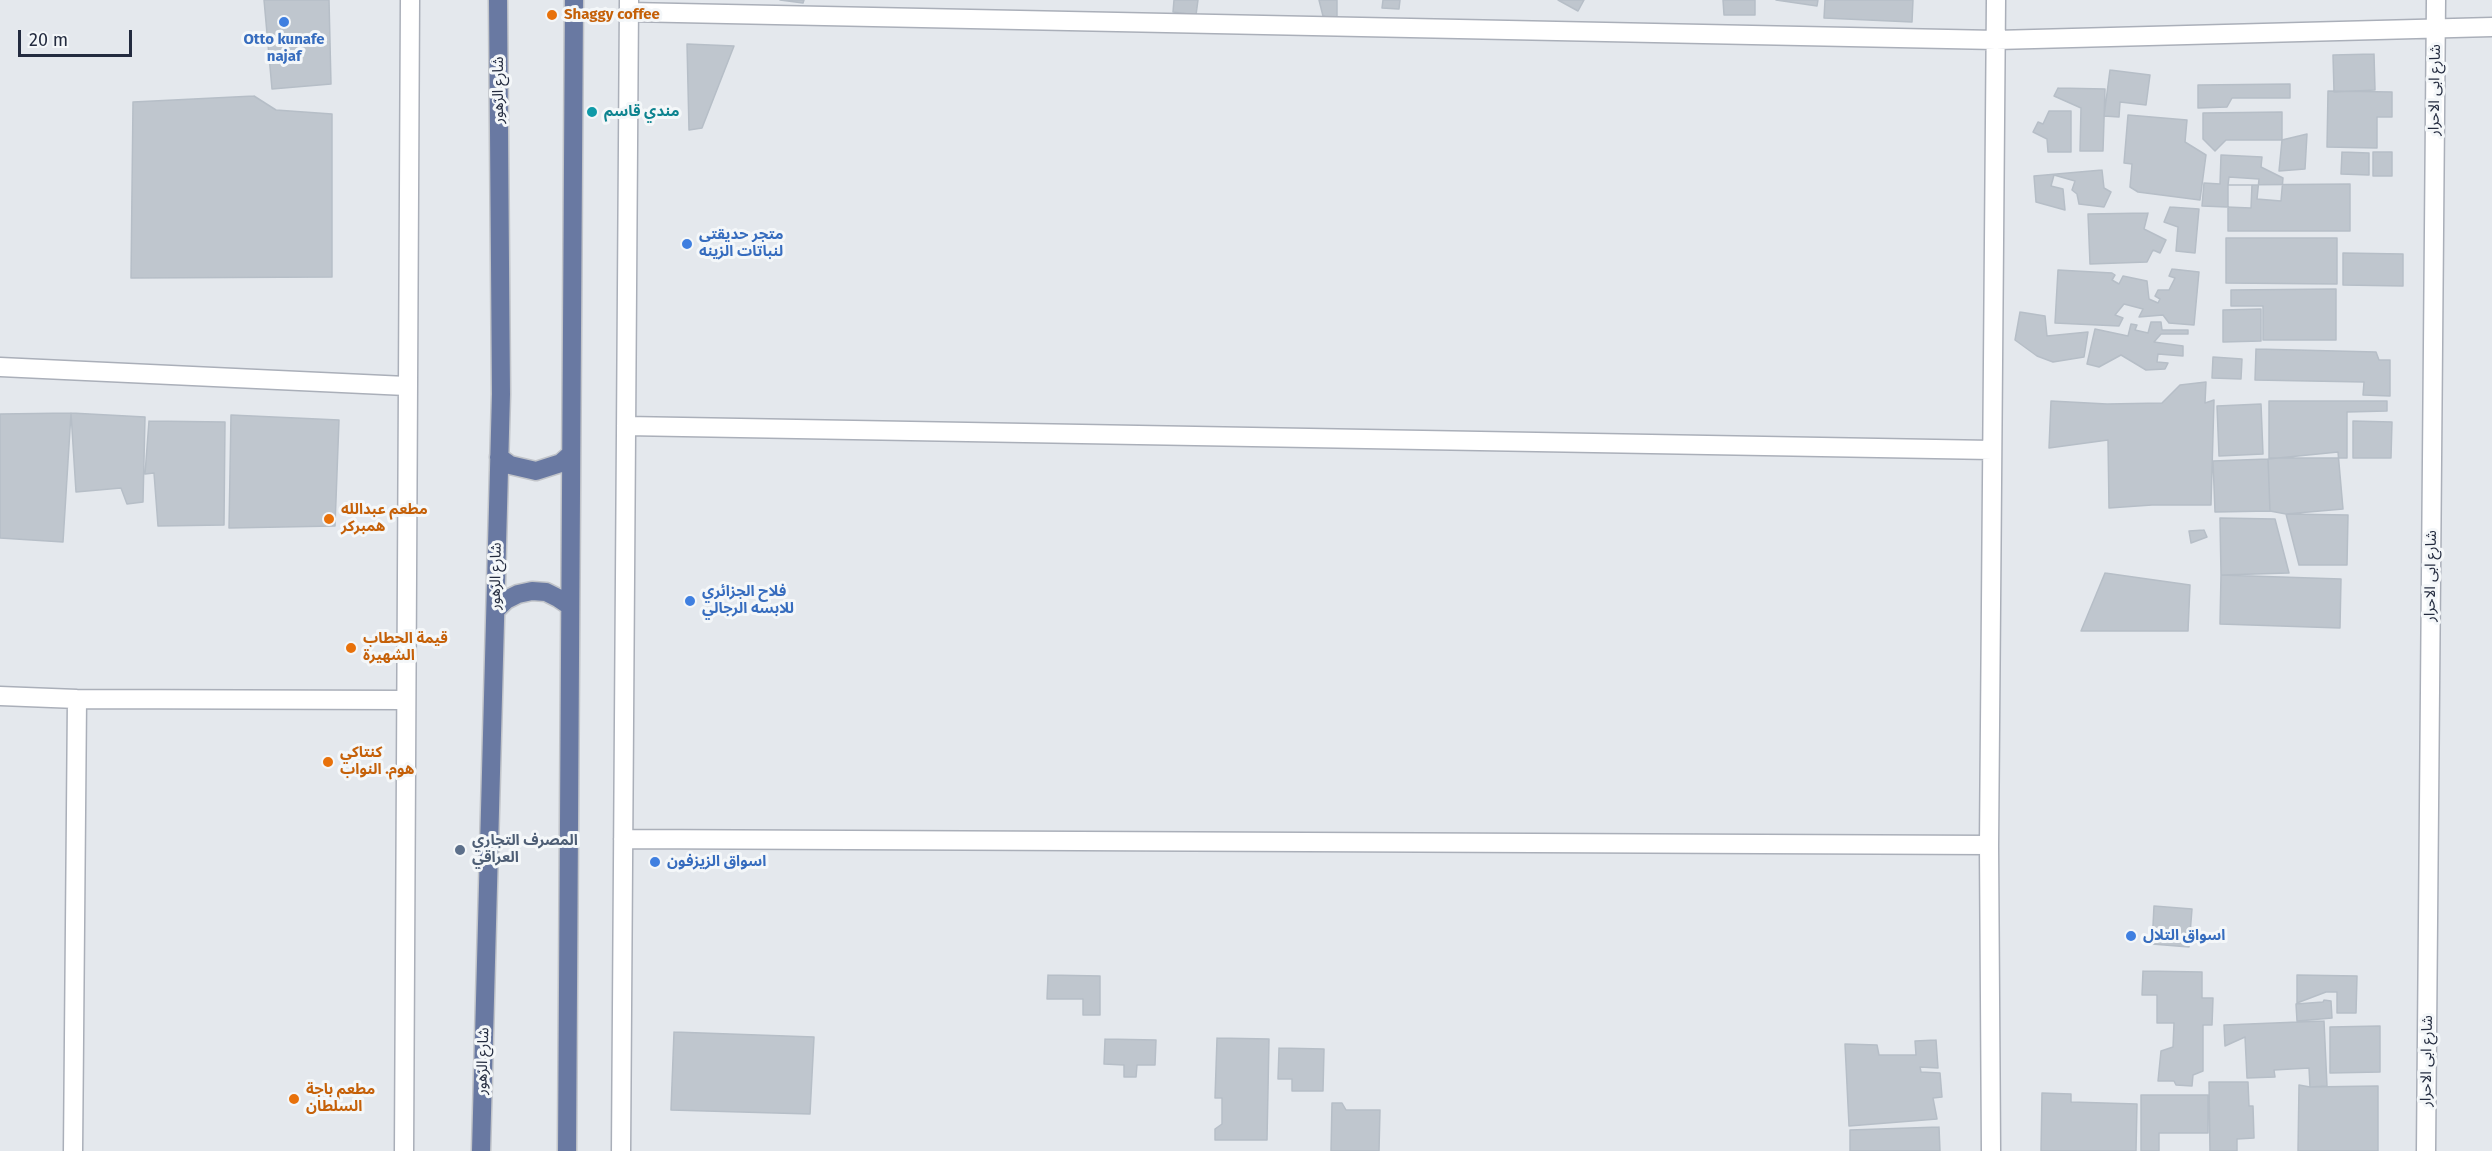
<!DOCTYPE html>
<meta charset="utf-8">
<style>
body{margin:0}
#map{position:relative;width:2492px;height:1151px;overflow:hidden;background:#e4e8ed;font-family:"Fira Sans",sans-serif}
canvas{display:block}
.scale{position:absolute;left:18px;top:30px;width:114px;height:27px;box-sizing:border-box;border:3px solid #232b3f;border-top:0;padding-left:8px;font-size:18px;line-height:21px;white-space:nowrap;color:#232b3f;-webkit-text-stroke:4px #f4f7f9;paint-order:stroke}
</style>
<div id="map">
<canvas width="2492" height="1151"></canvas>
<div class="scale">20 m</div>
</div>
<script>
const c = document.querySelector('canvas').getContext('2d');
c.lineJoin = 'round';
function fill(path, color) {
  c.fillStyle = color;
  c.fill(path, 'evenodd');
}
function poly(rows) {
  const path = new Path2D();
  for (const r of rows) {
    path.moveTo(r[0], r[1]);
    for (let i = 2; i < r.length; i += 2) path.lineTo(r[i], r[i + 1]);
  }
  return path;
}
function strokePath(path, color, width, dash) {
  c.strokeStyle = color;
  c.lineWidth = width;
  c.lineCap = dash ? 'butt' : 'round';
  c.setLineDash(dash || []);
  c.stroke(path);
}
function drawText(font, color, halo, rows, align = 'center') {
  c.font = font + ' "Fira Sans","Noto Sans Arabic",sans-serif';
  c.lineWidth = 6;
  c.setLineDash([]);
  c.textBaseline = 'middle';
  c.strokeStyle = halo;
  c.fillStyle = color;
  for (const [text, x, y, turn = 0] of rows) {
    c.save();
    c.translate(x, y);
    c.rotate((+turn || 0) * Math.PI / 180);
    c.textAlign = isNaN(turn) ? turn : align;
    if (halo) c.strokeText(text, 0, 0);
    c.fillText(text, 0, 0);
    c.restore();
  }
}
const building = poly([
 [264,0,329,0,331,84,272,89,264,0],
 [780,0,804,0,803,3,780,0],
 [1174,0,1198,0,1196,15,1173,12,1174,0],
 [1319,0,1337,0,1337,20,1323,16,1319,0],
 [1383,0,1400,0,1399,9,1382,8,1383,0],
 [1558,0,1584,0,1578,11,1558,0],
 [1723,0,1755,0,1755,15,1724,15,1723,0],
 [1776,0,1818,0,1817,6,1776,0],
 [1825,0,1913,0,1912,22,1824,18,1825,0],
 [687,44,734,46,702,128,689,130,687,44],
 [2374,54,2375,90,2334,92,2333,55,2374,54],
 [2110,70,2150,75,2146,105,2120,102,2119,117,2104,116,2110,70],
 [2290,84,2290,98,2232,98,2227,107,2198,108,2198,85,2290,84],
 [2058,88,2105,89,2103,151,2080,151,2081,108,2054,96,2058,88],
 [2328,91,2392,92,2392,117,2377,117,2377,148,2327,147,2328,91],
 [254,96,276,110,332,114,332,277,131,278,133,102,254,96],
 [2049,111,2071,111,2071,152,2048,152,2047,139,2033,132,2038,122,2043,124,2049,111],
 [2282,112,2282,140,2226,140,2215,151,2203,139,2203,113,2282,112],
 [2128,115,2187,120,2185,142,2206,155,2200,200,2138,192,2130,187,2132,164,2124,163,2128,115],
 [2307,134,2305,169,2279,171,2282,140,2307,134],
 [2342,152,2369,153,2369,175,2341,174,2342,152],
 [2373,152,2392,152,2392,176,2373,176,2373,152],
 [2221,155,2262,157,2261,167,2283,178,2281,201,2257,199,2259,179,2229,177,2228,185,2252,185,2251,208,2202,206,2204,183,2220,184,2221,155],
 [2102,170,2104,188,2111,192,2104,207,2079,204,2077,194,2072,190,2075,181,2054,175,2051,186,2063,189,2065,210,2036,202,2034,176,2102,170],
 [2350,184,2350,231,2228,231,2228,185,2350,184],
 [2170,207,2199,209,2195,253,2176,251,2178,227,2164,222,2170,207],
 [2148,213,2144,229,2166,240,2160,253,2153,250,2147,262,2090,264,2088,214,2148,213],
 [2226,238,2337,238,2337,284,2226,283,2226,238],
 [2343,253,2403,254,2403,286,2343,285,2343,253],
 [2172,269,2199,272,2194,325,2169,323,2163,315,2139,317,2143,309,2124,304,2115,315,2123,318,2119,326,2055,323,2058,270,2112,273,2115,275,2112,280,2119,284,2123,276,2147,281,2149,299,2158,303,2160,299,2155,296,2158,290,2169,290,2175,278,2169,276,2172,269],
 [2336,289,2336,340,2263,340,2263,306,2231,306,2231,290,2336,289],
 [2261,309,2261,341,2223,342,2223,310,2261,309],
 [2020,312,2045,316,2047,336,2088,332,2084,357,2053,362,2037,356,2015,340,2020,312],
 [2151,322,2161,322,2162,330,2188,330,2188,334,2161,334,2154,342,2183,346,2183,356,2158,354,2157,362,2168,363,2165,369,2146,370,2121,355,2099,367,2087,364,2095,329,2128,336,2131,324,2137,325,2135,330,2148,333,2151,322],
 [2256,349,2376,352,2379,360,2390,360,2390,396,2363,395,2364,382,2255,380,2256,349],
 [2213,357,2242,359,2241,379,2212,378,2213,357],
 [2206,382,2205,403,2214,400,2211,505,2152,505,2109,508,2108,440,2049,448,2051,401,2107,404,2162,403,2180,385,2206,382],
 [2269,401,2387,401,2387,411,2347,412,2347,458,2269,458,2269,401],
 [2261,404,2263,454,2219,456,2217,406,2261,404],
 [71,413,145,417,143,502,127,504,121,488,76,492,71,413],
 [71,413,63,542,0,538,0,414,71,413],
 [231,415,339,420,335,526,229,528,231,415],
 [149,421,225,422,224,525,158,526,154,473,145,474,149,421],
 [2353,421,2392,422,2391,458,2353,458,2353,421],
 [2338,452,2343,509,2286,514,2270,511,2268,459,2338,452],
 [2268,459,2270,511,2215,512,2213,461,2268,459],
 [2286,514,2348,515,2347,565,2299,565,2286,514],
 [2220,518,2275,519,2289,573,2221,575,2220,518],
 [2204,530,2207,537,2191,543,2189,531,2204,530],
 [2105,573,2190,585,2188,631,2081,631,2105,573],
 [2221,575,2341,579,2340,628,2220,624,2221,575],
 [2154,906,2192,909,2189,947,2152,944,2154,906],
 [2143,971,2202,972,2202,998,2213,998,2212,1025,2203,1025,2203,1071,2193,1075,2192,1086,2176,1085,2174,1081,2158,1081,2161,1051,2173,1047,2174,1023,2157,1023,2157,995,2142,995,2143,971],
 [1048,975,1100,976,1100,1015,1083,1015,1083,999,1047,999,1048,975],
 [2297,975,2357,976,2356,1013,2337,1013,2337,992,2326,992,2297,1003,2297,975],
 [2324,1000,2331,1001,2332,1018,2297,1021,2296,1004,2323,1002,2324,1000],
 [2324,1021,2327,1086,2310,1087,2309,1068,2274,1070,2275,1077,2247,1078,2245,1037,2225,1046,2224,1025,2324,1021],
 [2380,1026,2380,1072,2330,1073,2330,1027,2380,1026],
 [674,1032,814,1037,810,1114,671,1110,674,1032],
 [1217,1038,1269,1039,1267,1140,1215,1140,1215,1129,1222,1124,1222,1098,1215,1098,1217,1038],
 [1105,1039,1156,1040,1155,1065,1137,1065,1136,1077,1124,1077,1124,1065,1104,1064,1105,1039],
 [1936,1040,1938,1068,1920,1067,1921,1072,1940,1073,1942,1097,1933,1098,1937,1119,1849,1126,1845,1044,1877,1045,1879,1055,1916,1055,1915,1041,1936,1040],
 [1279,1048,1324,1049,1323,1091,1292,1091,1292,1079,1278,1079,1279,1048],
 [2209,1082,2248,1082,2249,1106,2253,1106,2254,1138,2237,1139,2237,1151,2210,1151,2209,1082],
 [2299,1085,2310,1087,2378,1086,2378,1151,2298,1151,2299,1085],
 [2042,1093,2071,1094,2071,1102,2137,1104,2136,1151,2041,1151,2042,1093],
 [2141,1095,2208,1095,2208,1133,2159,1133,2159,1151,2141,1151,2141,1095],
 [1332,1103,1342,1103,1346,1110,1380,1110,1379,1151,1331,1151,1332,1103],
 [1939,1127,1940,1151,1850,1151,1850,1130,1939,1127]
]);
const minor = poly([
 [629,12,1996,40,2492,27],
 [0,367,406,386],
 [626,426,1992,450],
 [0,696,77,699,406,700],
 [623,839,1989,845],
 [73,1151,77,699],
 [404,1151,410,0],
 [621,1151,629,1],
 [1991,1151,1989,845,1996,0],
 [2426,1151,2436,0]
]);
const major = poly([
 [499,457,510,465,536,471,561,463,571,454],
 [496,610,506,600,518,594,532,591,546,592,558,598,570,606],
 [481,1151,501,394,498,0],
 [567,1151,574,0]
]);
const markers = [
 [552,15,6,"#e8710a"],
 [284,22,6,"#3f7fe0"],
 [592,112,6,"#0f9aa8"],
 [687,244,6,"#3f7fe0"],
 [329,519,6,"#e8710a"],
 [690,601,6,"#3f7fe0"],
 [351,648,6,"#e8710a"],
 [328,762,6,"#e8710a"],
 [460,850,6,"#5c6f8a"],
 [655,862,6,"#3f7fe0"],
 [2131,936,6,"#3f7fe0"],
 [294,1099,6,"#e8710a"]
];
const foodNames = [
 ["Shaggy coffee",564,15],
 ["مطعم عبدالله",341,510],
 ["همبركر",341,527],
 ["قيمة الحطاب",363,639],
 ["الشهيرة",363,656],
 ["كنتاكي",340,753],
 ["هوم. النواب",340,770],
 ["مطعم باجة",306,1090],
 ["السلطان",306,1107]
];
const shopNames = [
 ["Otto kunafe",284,40,"center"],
 ["najaf",284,57,"center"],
 ["متجر حديقتي",699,235],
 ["لنباتات الزينه",699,252],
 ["فلاح الجزائري",702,592],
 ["للابسه الرجالي",702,609],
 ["اسواق الزيزفون",667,862],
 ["اسواق التلال",2143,936]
];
const streetNames = [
 ["شارع الزهور",499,90,-90],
 ["شارع ابی الاحرار",2435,90,-89],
 ["شارع الزهور",496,576,-89],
 ["شارع ابی الاحرار",2431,576,-89],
 ["شارع الزهور",483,1061,-88],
 ["شارع ابی الاحرار",2427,1061,-89]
];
const cultureNames = [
 ["مندي قاسم",604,112]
];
const serviceNames = [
 ["المصرف التجاري",472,841],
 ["العراقي",472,858]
];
fill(building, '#bfc6ce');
strokePath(building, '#b6bec7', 1.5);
strokePath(minor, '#aaafb9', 21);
strokePath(major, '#c1c4c9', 21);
strokePath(minor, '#fff', 18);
strokePath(major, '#6979a2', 18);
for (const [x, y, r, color] of markers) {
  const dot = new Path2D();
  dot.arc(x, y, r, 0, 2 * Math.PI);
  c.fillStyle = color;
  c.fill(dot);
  strokePath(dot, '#f4f7f9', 2);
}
drawText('bold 15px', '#c56008', '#f4f7f9', foodNames, 'left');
drawText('bold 15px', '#366cbe', '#f4f7f9', shopNames, 'left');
drawText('15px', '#232b3f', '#f4f7f9', streetNames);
drawText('bold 15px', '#0d838f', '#f4f7f9', cultureNames, 'left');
drawText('bold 15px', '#4e5e75', '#f4f7f9', serviceNames, 'left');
</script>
